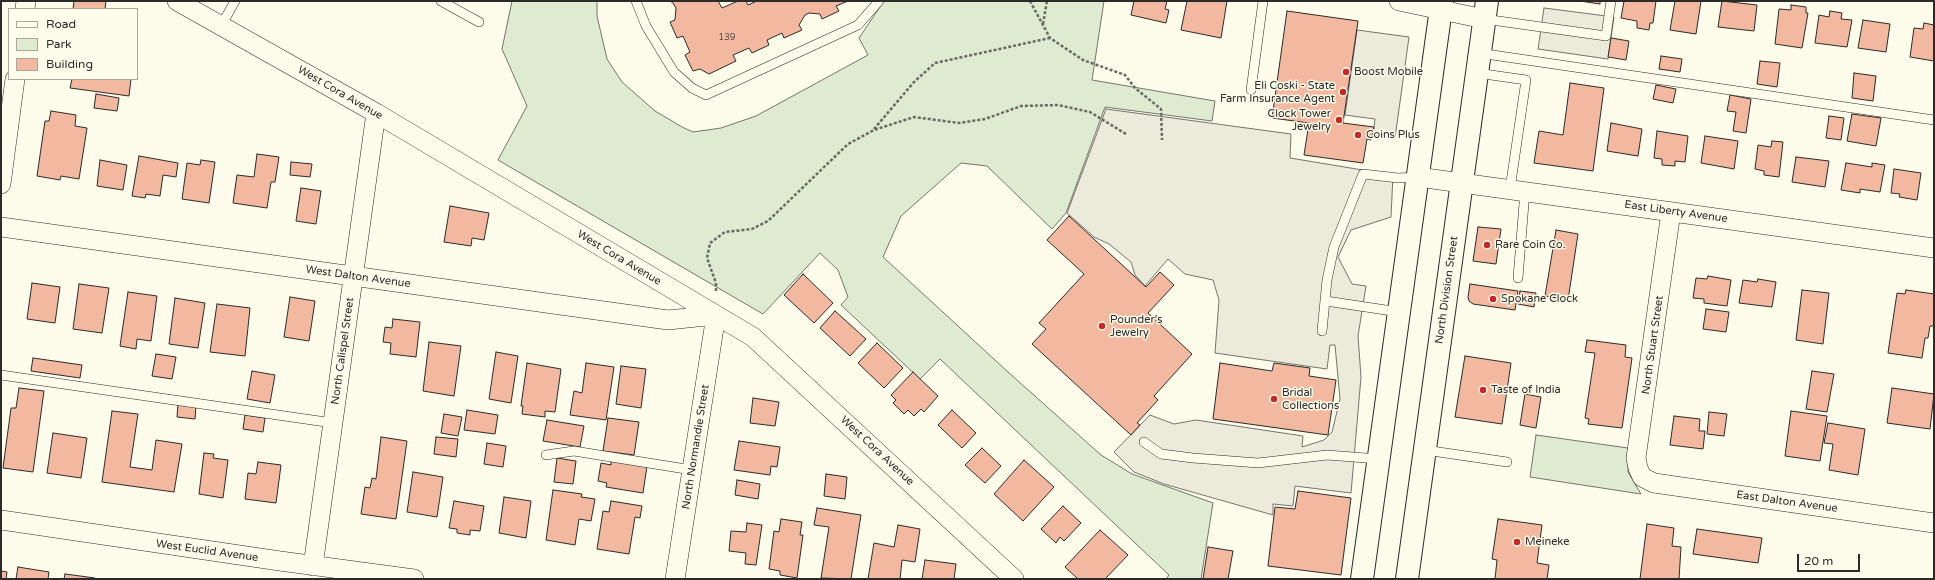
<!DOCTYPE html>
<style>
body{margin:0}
#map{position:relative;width:1935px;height:580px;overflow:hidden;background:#fdfbea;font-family:"Varela Round",sans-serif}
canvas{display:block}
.frame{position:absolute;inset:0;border:2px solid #2b2b2b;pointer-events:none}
.legend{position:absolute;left:8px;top:8px;width:130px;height:72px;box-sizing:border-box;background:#fdfbea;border:1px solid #a9a89e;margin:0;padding:5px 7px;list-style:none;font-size:12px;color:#2b2b2b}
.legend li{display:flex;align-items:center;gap:8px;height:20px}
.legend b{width:20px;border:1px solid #a9a89e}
.scale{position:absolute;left:1797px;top:554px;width:63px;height:18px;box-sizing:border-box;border:2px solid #2b2b2b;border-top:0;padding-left:5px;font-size:12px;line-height:14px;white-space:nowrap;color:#2b2b2b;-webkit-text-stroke:3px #fdfbea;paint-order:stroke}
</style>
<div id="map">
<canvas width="1935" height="580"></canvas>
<div class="frame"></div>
<ul class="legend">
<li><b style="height:5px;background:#fdfbea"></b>Road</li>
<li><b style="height:11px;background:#deebd1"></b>Park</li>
<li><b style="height:11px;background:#f2b8a0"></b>Building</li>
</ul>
<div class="scale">20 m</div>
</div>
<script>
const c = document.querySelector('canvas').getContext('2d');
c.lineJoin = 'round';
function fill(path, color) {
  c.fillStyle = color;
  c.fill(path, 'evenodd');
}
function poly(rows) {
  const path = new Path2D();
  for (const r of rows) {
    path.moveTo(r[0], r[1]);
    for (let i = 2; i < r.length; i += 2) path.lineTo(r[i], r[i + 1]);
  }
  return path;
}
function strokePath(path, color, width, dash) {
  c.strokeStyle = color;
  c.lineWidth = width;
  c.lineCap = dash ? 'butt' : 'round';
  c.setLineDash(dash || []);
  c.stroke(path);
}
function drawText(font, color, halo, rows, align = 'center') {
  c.font = font + ' "Varela Round",sans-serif';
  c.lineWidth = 3;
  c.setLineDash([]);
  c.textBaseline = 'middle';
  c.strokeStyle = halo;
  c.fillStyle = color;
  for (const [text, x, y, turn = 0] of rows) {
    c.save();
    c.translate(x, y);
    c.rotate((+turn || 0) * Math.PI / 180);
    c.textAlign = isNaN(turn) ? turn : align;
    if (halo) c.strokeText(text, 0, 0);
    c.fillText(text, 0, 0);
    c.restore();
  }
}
const green = poly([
 [512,1,597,1,597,16,607,59,622,82,655,111,682,127,693,132,721,128,756,116,868,55,859,38,884,1,1104,1,1092,80,1215,101,1212,121,1105,107,1066,213,1052,229,987,166,961,163,901,216,883,257,1008,372,1101,455,1132,474,1213,503,1201,579,1166,579,1169,575,940,359,920,379,841,305,848,297,838,270,820,253,763,314,498,160,527,106,502,49,512,1],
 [1536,435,1628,448,1628,472,1641,494,1530,477,1536,435]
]);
const parking = poly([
 [1544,8,1614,17,1608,59,1538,49,1544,8],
 [1357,30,1409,37,1395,138,1373,135,1375,119,1345,115,1357,30],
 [1106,109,1291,134,1290,158,1393,175,1391,217,1351,230,1338,257,1352,284,1366,286,1358,336,1361,377,1351,493,1295,486,1293,506,1273,504,1273,515,1164,484,1134,472,1114,452,1150,415,1174,424,1196,420,1303,436,1302,447,1324,440,1332,432,1340,399,1335,345,1330,345,1327,369,1215,353,1219,300,1213,280,1185,274,1168,259,1145,286,1135,275,1131,262,1109,244,1094,237,1067,213,1106,109]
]);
const building = poly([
 [74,1,106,1,105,9,73,9,74,1],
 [670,1,718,1,722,8,738,1,746,1,748,5,757,1,848,1,836,6,839,11,822,19,820,14,809,13,805,15,799,25,802,30,784,38,782,33,767,40,769,45,752,53,749,48,733,55,736,61,709,74,700,69,693,71,685,55,690,52,683,36,677,38,670,22,675,20,676,8,673,3,670,1],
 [1134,1,1167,1,1165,9,1169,10,1166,23,1131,15,1134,1],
 [1187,1,1227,1,1221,38,1181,30,1187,1],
 [1580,1,1600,1,1600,4,1580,1],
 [1624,1,1656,1,1653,23,1650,23,1649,30,1637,28,1637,21,1621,18,1624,1],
 [1675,1,1701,1,1696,34,1670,30,1675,1],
 [1722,1,1757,5,1754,31,1718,27,1722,1],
 [1791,5,1806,7,1806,13,1808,13,1802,48,1775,44,1779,9,1791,10,1791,5],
 [1287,11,1358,21,1343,123,1374,127,1371,140,1367,139,1363,163,1304,155,1309,123,1272,118,1287,11],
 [1830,11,1842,13,1841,19,1852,20,1847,47,1815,43,1819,15,1829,17,1830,11],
 [1863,20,1890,24,1886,52,1858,48,1863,20],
 [1924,23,1934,25,1934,61,1910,57,1914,28,1923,29,1924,23],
 [1611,38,1629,41,1626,60,1608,57,1611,38],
 [1661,56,1682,59,1680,72,1659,69,1661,56],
 [1760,61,1780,63,1777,87,1757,84,1760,61],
 [1854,73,1876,76,1873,101,1852,98,1854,73],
 [72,79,131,79,129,96,70,88,72,79],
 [1570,83,1604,88,1593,171,1534,163,1539,131,1563,135,1570,83],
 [1656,85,1676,89,1673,103,1653,99,1656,85],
 [96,94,119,98,117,111,94,108,96,94],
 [1730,95,1751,99,1746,133,1733,131,1736,112,1727,111,1730,95],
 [51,111,76,115,75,126,87,128,79,179,61,176,60,180,37,176,45,121,49,121,51,111],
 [1852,114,1881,118,1876,146,1847,141,1852,114],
 [1829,116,1844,118,1841,140,1826,138,1829,116],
 [1611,123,1642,129,1638,156,1607,151,1611,123],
 [1657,131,1688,136,1685,162,1675,161,1675,166,1662,165,1662,159,1654,158,1657,131],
 [1705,136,1738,141,1734,169,1701,163,1705,136],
 [1772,141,1783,142,1779,177,1764,175,1764,171,1755,169,1758,145,1771,147,1772,141],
 [257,154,279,157,275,182,271,182,267,208,233,203,237,175,254,177,257,154],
 [139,156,178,163,176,177,163,175,160,196,146,194,145,198,132,196,139,156],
 [1796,157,1829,161,1825,187,1792,182,1796,157],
 [100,160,127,165,123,190,97,186,100,160],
 [201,160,215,162,209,203,182,199,187,163,200,165,201,160],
 [291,162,312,164,310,177,290,175,291,162],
 [1846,163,1872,167,1872,163,1885,165,1880,192,1860,189,1860,193,1841,190,1846,163],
 [1894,169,1921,173,1917,200,1899,197,1900,194,1891,193,1894,169],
 [301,188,321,191,316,224,296,221,301,188],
 [450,206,489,213,484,240,472,238,471,246,444,242,450,206],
 [1069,216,1146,287,1160,272,1174,285,1148,313,1192,354,1154,396,1158,400,1137,423,1140,425,1131,435,1032,344,1046,329,1039,323,1084,274,1047,240,1069,216],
 [1478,227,1501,229,1496,264,1473,261,1478,227],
 [1556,230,1578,234,1568,300,1545,296,1556,230],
 [803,274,833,303,814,323,784,295,803,274],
 [1708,276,1731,280,1727,306,1704,303,1704,299,1693,298,1696,278,1707,279,1708,276],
 [1758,279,1776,282,1772,307,1739,303,1743,280,1757,282,1758,279],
 [32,283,60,287,55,323,27,319,32,283],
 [79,284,109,288,102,333,73,329,79,284],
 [1470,284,1518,291,1515,310,1473,304,1469,301,1468,297,1470,284],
 [1802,290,1829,293,1823,344,1796,340,1802,290],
 [1906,290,1934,294,1934,326,1930,326,1928,338,1925,338,1922,358,1888,353,1897,293,1905,294,1906,290],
 [1520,291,1536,293,1534,307,1518,304,1520,291],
 [128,292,157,296,151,341,137,339,136,349,120,346,128,292],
 [290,297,315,301,309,341,284,337,290,297],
 [175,298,205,303,198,348,169,344,175,298],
 [217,304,250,308,245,356,210,352,217,304],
 [1706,309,1729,312,1726,332,1703,329,1706,309],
 [835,311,866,339,850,356,820,328,835,311],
 [393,319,420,322,416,357,390,354,391,343,383,342,385,327,392,328,393,319],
 [1587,340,1626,345,1625,357,1632,358,1622,428,1588,424,1589,419,1585,418,1595,353,1585,352,1587,340],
 [429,342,461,346,454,396,423,391,429,342],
 [877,343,903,368,884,388,858,363,877,343],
 [496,352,518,356,511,403,489,399,496,352],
 [156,354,176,357,172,379,152,376,156,354],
 [1465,356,1511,363,1502,424,1455,417,1465,356],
 [33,358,82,365,80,378,31,371,33,358],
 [527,363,561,369,555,412,545,411,545,417,522,414,523,406,521,406,527,363],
 [586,363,614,367,606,420,570,415,574,391,582,393,586,363],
 [1220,363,1272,371,1274,363,1310,368,1309,376,1336,380,1328,435,1213,419,1220,363],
 [621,366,646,369,641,408,616,404,621,366],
 [252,371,275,375,270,403,247,399,252,371],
 [1812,371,1834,374,1827,412,1806,409,1812,371],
 [913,372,938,396,924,412,921,409,914,416,908,410,904,414,893,403,896,400,891,395,913,372],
 [19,388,44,391,33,472,3,468,11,408,16,408,19,388],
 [1892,388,1934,394,1930,429,1887,423,1892,388],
 [1525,394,1541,397,1536,428,1520,425,1525,394],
 [753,398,779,402,775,426,750,423,753,398],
 [178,404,196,406,195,419,177,417,178,404],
 [467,410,498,415,495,434,464,430,467,410],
 [952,410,976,433,962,448,938,425,952,410],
 [112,411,138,414,130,467,152,470,156,440,182,444,174,492,102,482,112,411],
 [1791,411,1827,416,1820,461,1785,456,1791,411],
 [1709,412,1727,414,1724,436,1707,434,1709,412],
 [444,414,462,417,458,436,441,433,444,414],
 [245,415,265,418,263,432,243,429,245,415],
 [1674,416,1700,419,1699,431,1705,431,1703,449,1670,445,1674,416],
 [608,418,639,422,634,455,603,451,608,418],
 [547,420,584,426,580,447,543,441,547,420],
 [1828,423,1865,429,1858,475,1829,470,1833,444,1824,443,1828,423],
 [53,433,87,438,81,478,47,473,53,433],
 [381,437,407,441,396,519,361,514,365,487,370,488,372,478,376,479,381,437],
 [436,437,458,439,456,457,434,454,436,437],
 [739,441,780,447,777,467,771,466,770,475,734,470,739,441],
 [487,443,506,446,503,467,484,464,487,443],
 [982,448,1001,466,985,483,965,465,982,448],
 [204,453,214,454,213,458,228,460,223,498,199,494,204,453],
 [557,458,576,461,573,484,554,482,557,458],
 [1024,460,1054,487,1023,521,994,494,1024,460],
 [611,461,647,466,643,493,606,487,607,483,598,481,601,463,611,465,611,461],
 [258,462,281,465,276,503,245,499,248,473,256,474,258,462],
 [413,472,443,477,437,517,407,512,413,472],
 [826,474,847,477,845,499,824,496,826,474],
 [737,480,760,484,758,499,735,495,737,480],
 [553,490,582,494,581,497,595,499,591,521,579,519,575,545,546,540,553,490],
 [1298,491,1351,498,1341,575,1268,566,1275,507,1295,509,1298,491],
 [504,497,531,501,526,538,499,533,504,497],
 [454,501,484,506,480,531,470,530,470,535,457,533,457,529,449,528,454,501],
 [611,501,642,506,640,518,635,517,629,554,597,549,603,511,609,512,611,501],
 [1063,506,1081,523,1064,541,1060,537,1056,543,1041,529,1063,506],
 [817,508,861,515,851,579,821,578,829,527,814,525,817,508],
 [781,519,802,522,800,535,803,535,797,578,780,575,780,571,769,569,774,531,779,532,781,519],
 [1498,519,1542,525,1537,563,1549,565,1547,579,1495,579,1497,560,1492,559,1498,519],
 [747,523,762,525,756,565,745,564,746,553,729,551,731,531,746,532,747,523],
 [1647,524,1674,528,1672,546,1681,547,1679,579,1640,579,1647,524],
 [898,525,920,529,915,562,902,560,900,579,868,579,874,543,894,547,898,525],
 [1697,529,1762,538,1758,563,1693,554,1697,529],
 [1100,530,1128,555,1105,579,1078,579,1065,567,1100,530],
 [1208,547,1233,551,1228,579,1203,579,1208,547],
 [925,560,956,564,954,579,922,579,925,560],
 [18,567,49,572,48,579,16,579,18,567],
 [1,571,7,572,6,579,1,579,1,571],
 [65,574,95,578,94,579,64,579,65,574]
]);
const path = poly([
 [1030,1,1050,38,1083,60,1125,75,1135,88,1161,109,1162,140],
 [1043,24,1047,1],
 [874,129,914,82,935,63,1050,38],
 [716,291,716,283,707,258,710,243,725,232,752,229,768,221,848,144,874,130,914,117,959,123,985,119,1021,106,1058,105,1090,112,1126,134]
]);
const service = poly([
 [441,1,479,22],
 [636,1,646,26,674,72,692,88,706,95,858,25,879,1],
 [1484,19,1606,36,1611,1],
 [221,26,235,1],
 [1479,53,1934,120],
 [1477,73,1526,80,1510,189],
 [1251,90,1263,1],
 [1518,278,1525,191],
 [1326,301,1399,312],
 [1322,331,1327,280,1334,247,1363,174,1398,178,1418,177],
 [1,375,333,423],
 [1144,442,1161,454,1193,458,1258,463,1327,455,1379,459],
 [1425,450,1507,462],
 [546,455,574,451,692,470]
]);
const minor = poly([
 [177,1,376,113,753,337,1014,579],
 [1399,1,1484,19],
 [25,9,26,1],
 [1418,177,1934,248],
 [1,184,15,79],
 [1671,212,1636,458,1638,468,1642,477,1654,483,1934,523],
 [1,227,668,320,716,315,675,579],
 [1,520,280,561,414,579],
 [313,566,376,113]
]);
const primary = poly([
 [1362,579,1442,1],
 [1407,579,1487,1]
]);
const markers = [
 [1346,72,4,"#c62828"],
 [1343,92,4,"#c62828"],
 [1339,120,4,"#c62828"],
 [1358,135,4,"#c62828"],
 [1487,245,4,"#c62828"],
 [1493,299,4,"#c62828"],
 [1102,326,4,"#c62828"],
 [1483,390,4,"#c62828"],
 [1274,399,4,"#c62828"],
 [1517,542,4,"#c62828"]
];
const numberNames = [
 ["139",727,38]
];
const poiNames = [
 ["Boost Mobile",1354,72],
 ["Eli Coski - State",1335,86,"right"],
 ["Farm Insurance Agent",1335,99,"right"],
 ["Clock Tower",1331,114,"right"],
 ["Jewelry",1331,127,"right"],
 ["Coins Plus",1366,135],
 ["Rare Coin Co.",1495,245],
 ["Spokane Clock",1501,299],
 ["Pounder's",1110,320],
 ["Jewelry",1110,333],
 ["Taste of India",1491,390],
 ["Bridal",1282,393],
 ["Collections",1282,406],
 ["Meineke",1525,542]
];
const streetNames = [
 ["West Cora Avenue",340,93,30],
 ["East Liberty Avenue",1676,212,8],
 ["West Cora Avenue",619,258,31],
 ["West Dalton Avenue",358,277,8],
 ["North Division Street",1447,290,-82],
 ["North Stuart Street",1653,345,-82],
 ["North Calispel Street",343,351,-82],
 ["North Normandie Street",696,447,-81],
 ["West Cora Avenue",877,451,43],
 ["East Dalton Avenue",1787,502,8],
 ["West Euclid Avenue",207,551,8]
];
fill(green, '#deebd1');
strokePath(green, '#74746e', 1);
fill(parking, '#eceadb');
strokePath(parking, '#74746e', 1);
fill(building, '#f2b8a0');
strokePath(building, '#2b2b2b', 1);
strokePath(service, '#2b2b2b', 10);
strokePath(minor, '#2b2b2b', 20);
strokePath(primary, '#2b2b2b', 24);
strokePath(path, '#6a6964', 2.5, [3, 2]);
strokePath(service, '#fdfbea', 9);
strokePath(minor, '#fdfbea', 19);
strokePath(primary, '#fdfbea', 22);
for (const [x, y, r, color] of markers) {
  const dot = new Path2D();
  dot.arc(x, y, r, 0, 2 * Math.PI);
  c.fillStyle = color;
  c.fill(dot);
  strokePath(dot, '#fdfbea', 1.5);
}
drawText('9px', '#5d4e48', null, numberNames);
drawText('11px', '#2b2b2b', '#fdfbea', poiNames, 'left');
drawText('11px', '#2b2b2b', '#fdfbea', streetNames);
</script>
